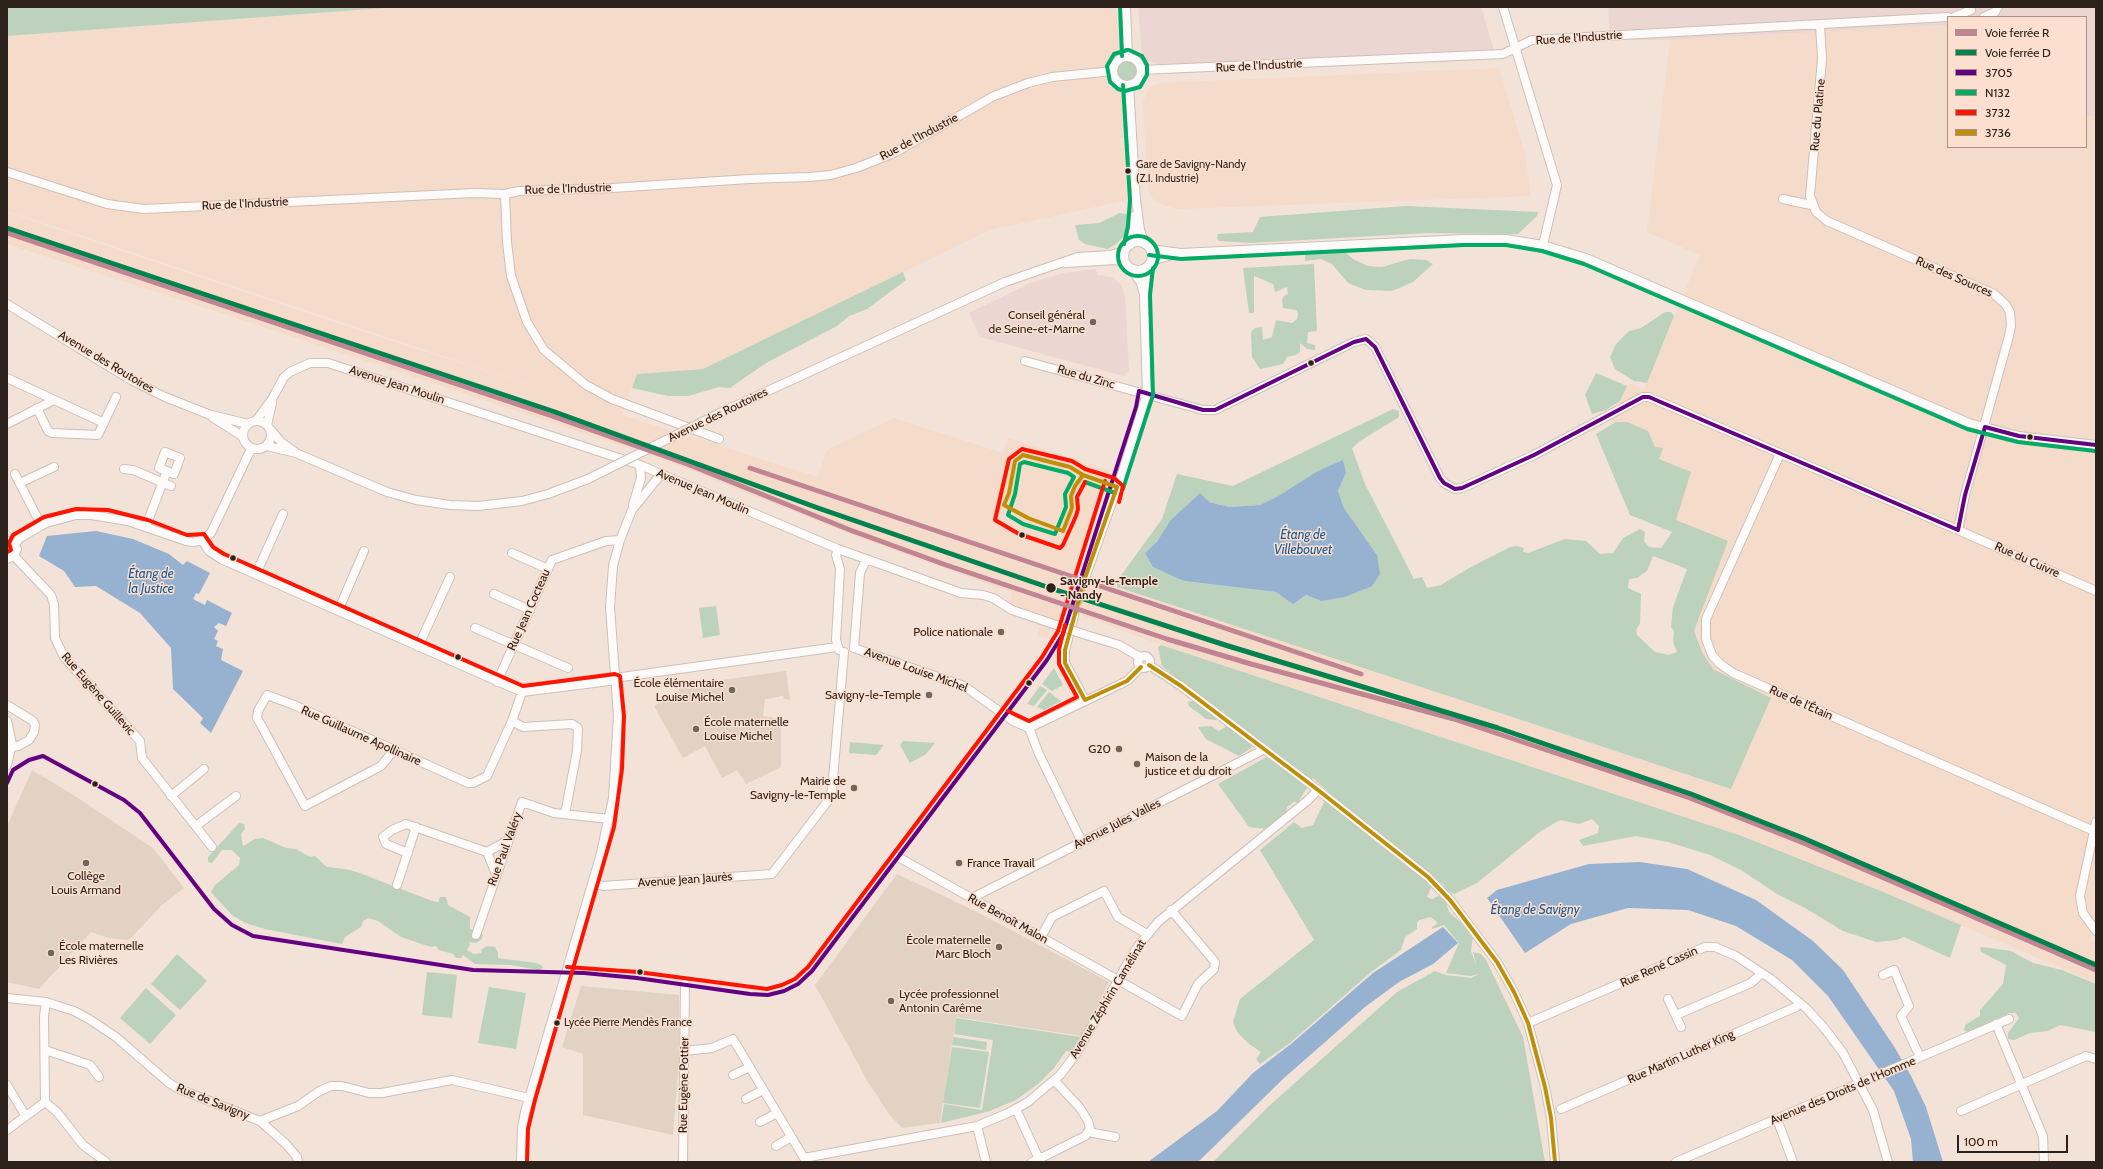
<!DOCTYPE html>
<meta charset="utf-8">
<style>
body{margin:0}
#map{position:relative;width:2103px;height:1169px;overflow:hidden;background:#f2e2d8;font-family:Cabin,sans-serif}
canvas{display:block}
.frame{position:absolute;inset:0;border:8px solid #2c221b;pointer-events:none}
.legend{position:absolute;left:1947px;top:16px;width:140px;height:132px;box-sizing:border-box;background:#fcdfce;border:1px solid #a99386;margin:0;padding:5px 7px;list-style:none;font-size:12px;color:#2c221b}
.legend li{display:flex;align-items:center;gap:8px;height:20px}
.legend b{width:20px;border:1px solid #a99386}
.scale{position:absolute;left:1957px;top:1135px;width:111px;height:18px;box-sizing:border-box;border:2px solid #2c221b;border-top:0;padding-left:5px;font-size:12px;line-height:14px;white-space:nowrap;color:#2c221b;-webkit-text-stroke:3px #fcdfce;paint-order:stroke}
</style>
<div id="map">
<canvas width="2103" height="1169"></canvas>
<div class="frame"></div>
<ul class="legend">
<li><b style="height:5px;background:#c18492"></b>Voie ferrée R</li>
<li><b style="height:5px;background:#00824e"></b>Voie ferrée D</li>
<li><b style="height:5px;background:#640082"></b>3705</li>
<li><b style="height:5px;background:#00ab66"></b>N132</li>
<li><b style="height:5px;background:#ff1400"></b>3732</li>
<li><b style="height:5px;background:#c08f09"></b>3736</li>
</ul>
<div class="scale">100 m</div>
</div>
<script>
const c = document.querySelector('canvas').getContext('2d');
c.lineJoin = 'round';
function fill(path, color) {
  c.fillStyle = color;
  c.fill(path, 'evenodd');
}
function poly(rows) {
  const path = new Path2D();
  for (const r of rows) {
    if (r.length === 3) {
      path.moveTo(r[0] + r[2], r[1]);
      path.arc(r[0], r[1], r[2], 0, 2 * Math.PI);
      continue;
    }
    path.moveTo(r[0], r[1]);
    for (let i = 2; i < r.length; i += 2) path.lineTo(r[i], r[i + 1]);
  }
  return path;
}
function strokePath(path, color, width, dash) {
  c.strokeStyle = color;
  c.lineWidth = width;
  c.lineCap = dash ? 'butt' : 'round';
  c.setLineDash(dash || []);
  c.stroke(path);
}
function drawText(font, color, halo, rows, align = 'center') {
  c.font = font + ' Cabin,sans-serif';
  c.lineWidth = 3;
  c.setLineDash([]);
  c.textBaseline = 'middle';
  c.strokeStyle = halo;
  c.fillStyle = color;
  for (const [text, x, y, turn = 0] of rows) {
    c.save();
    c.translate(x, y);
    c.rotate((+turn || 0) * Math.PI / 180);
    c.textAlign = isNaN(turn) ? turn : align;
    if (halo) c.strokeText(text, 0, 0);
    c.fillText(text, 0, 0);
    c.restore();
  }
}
const commercial = poly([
 [1138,7,1481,7,1494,50,1161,65,1146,60,1142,54],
 [1608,7,2096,7,2096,117,2086,116,2086,17,1948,17,1948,25,1670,40,1610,40],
 [1096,269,1097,275,1112,277,1121,285,1125,296,1129,371,1123,376,980,337,969,313,1028,284,1063,273]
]);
const built = poly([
 [398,7,1116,7,1126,138,1120,138,1120,148,1126,148,1127,200,990,230,703,369,637,374,622,415,818,477,827,450,894,418,1003,453,1009,438,1110,471,1076,574,1731,789,1771,698,1713,669,1702,652,1694,631,1704,603,1676,520,1691,472,1659,459,1652,439,1616,422,1609,426,1628,383,1644,389,1700,255,1647,232,1670,40,1948,25,1948,147,2086,147,2086,116,2096,117,2096,927,2090,940,2096,943,2096,983,1881,891,1739,835,1161,645,1065,609,1057,631,1050,629,1047,639,1037,635,1040,625,1022,619,1023,617,1007,611,1013,593,860,538,658,458,221,313,7,244,7,212,327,320,570,398,7,211,7,36],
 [1499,68,1524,150,1531,196,1177,209,1160,204,1152,198,1148,189,1143,103,1148,89,1154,85,1162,83]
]);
const education = poly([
 [786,671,790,700,784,699,783,696,765,699,763,716,781,719,781,767,746,784,737,770,722,778,705,746,683,758,654,706,679,691,679,686],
 [32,770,75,796,153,848,184,888,162,905,129,940,108,938,91,932,39,989,7,982,7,826],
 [897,874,973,910,1109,982,1082,1036,956,1017,940,1123,902,1128,889,1114,868,1082,815,985],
 [581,986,679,995,679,1060,673,1135,583,1115,583,1054,562,1047]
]);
const green = poly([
 [7,7,398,7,7,36],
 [1127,70,11],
 [1406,206,1538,212,1537,216,1518,234,1427,233,1251,243,1219,241,1217,238,1218,234,1253,232,1260,217],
 [1120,213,1126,214,1130,217,1130,225,1124,236,1116,244,1108,249,1085,244,1079,240,1075,225,1099,223],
 [1342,249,1353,259,1368,266,1382,267,1410,259,1426,260,1433,264,1413,282,1392,291,1366,290,1348,283,1332,264,1321,259,1305,261,1305,250],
 [1314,264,1317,331,1308,332,1307,343,1315,345,1315,350,1307,349,1300,343,1300,352,1296,355,1287,357,1283,364,1260,369,1252,357,1251,332,1255,328,1262,327,1263,340,1272,337,1276,320,1292,323,1297,319,1298,313,1296,310,1283,308,1282,300,1284,296,1288,294,1287,287,1275,292,1273,284,1254,276,1254,313,1249,313,1243,268],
 [903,272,906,280,867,309,849,316,837,326,766,363,730,388,719,387,688,396,668,396,632,388,637,374,703,369],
 [1665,312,1671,312,1674,316,1647,383,1634,381,1615,369,1610,357,1613,351,1616,344,1629,331,1641,328],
 [1596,373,1627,386,1620,401,1606,410,1592,414,1585,395],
 [1393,409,1399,411,1399,417,1360,441,1352,448,1365,484,1414,579,1422,577,1427,588,1441,585,1469,568,1510,547,1517,546,1524,548,1523,552,1528,553,1565,539,1586,541,1600,554,1613,553,1623,538,1640,529,1645,532,1644,541,1649,547,1661,548,1672,532,1630,515,1596,434,1616,422,1627,422,1648,431,1655,447,1663,448,1659,459,1691,472,1676,520,1728,541,1694,631,1702,652,1713,669,1771,698,1731,789,1117,587,1117,581,1162,519,1177,474,1233,486],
 [1346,473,1338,491,1344,508,1377,555,1321,601,1306,595,1293,603,1276,592,1183,581,1145,553,1209,502,1229,507,1260,505,1280,495],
 [1653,556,1687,569,1673,607,1671,627,1674,631,1673,642,1677,652,1669,655,1655,652,1637,635,1636,630,1640,623,1641,594,1628,588,1629,579,1637,578,1647,571],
 [716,606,720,635,703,638,699,608],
 [1161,645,1739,835,1881,891,1961,925,1950,958,1904,937,1897,940,1876,942,1843,931,1805,908,1777,894,1741,870,1710,855,1668,842,1636,836,1583,846,1579,840,1598,833,1599,826,1592,819,1579,824,1560,820,1541,831,1477,883,1454,894,1446,890,1443,884,1434,881,1427,897,1432,899,1438,896,1444,897,1449,912,1473,934,1471,951,1477,968,1473,952,1481,954,1486,960,1523,1037,1545,1162,1213,1162,1269,1106,1397,992,1435,971,1446,975,1471,978,1479,974,1471,976,1446,973,1459,943,1444,925,1432,929,1432,927,1438,923,1431,917,1419,920,1417,923,1417,929,1405,937,1401,950,1371,972,1290,1043,1260,1064,1256,1059,1261,1052,1249,1044,1237,1032,1233,1022,1240,999,1314,940,1260,850,1294,822,1302,828,1313,825,1329,792,1313,778,1297,804,1295,801,1287,807,1286,816,1267,829,1249,827,1218,784,1272,754,1261,741,1239,756,1206,739,1198,727,1211,726,1219,731,1231,723,1223,710,1218,713,1216,720,1206,719,1189,706,1188,702,1202,698,1162,666,1158,647],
 [1054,668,1063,685,1052,691,1042,684],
 [1040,686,1047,690,1034,706,1027,704],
 [1049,692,1061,701,1044,710,1037,707],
 [903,741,935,743,926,754,910,763,900,745],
 [850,742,884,745,876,755,849,753],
 [239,823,244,824,245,829,241,834,243,846,255,839,263,838,286,848,296,849,310,857,315,856,327,867,345,869,357,872,432,901,438,902,440,897,446,897,448,905,470,917,470,929,479,931,483,935,481,940,476,943,469,942,470,945,467,950,474,954,481,953,482,949,487,946,495,947,498,952,498,958,536,963,541,965,543,968,539,970,511,965,475,964,463,955,461,958,456,958,453,954,439,950,436,946,431,947,401,937,378,921,368,918,363,921,361,927,345,937,342,944,265,929,245,923,232,915,211,892,215,885,239,865,240,858,232,850,222,850,212,863,208,862,208,857],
 [1982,947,2011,951,2033,963,2062,970,2096,984,2096,1032,2060,1025,2048,1031,2030,1033,2014,1040,2008,1039,2008,1033,2019,1018,2016,1013,2009,1013,1969,1033,1964,1030,1965,1025,1980,1016,1980,1010,2003,984,2006,965,1981,952,1980,948],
 [177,954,207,981,180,1010,151,984],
 [427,972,457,975,452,1018,422,1015],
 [489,987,526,993,516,1049,478,1043],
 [146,988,176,1015,150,1044,120,1018],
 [956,1018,1080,1037,1072,1051,1066,1051,1054,1068,1038,1084,1016,1100,990,1111,941,1123,944,1104,982,1110,993,1040,954,1034],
 [953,1037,987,1042,986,1050,952,1045],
 [952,1047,989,1052,980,1108,943,1103]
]);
const water = poly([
 [1343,460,1346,473,1338,491,1344,508,1377,555,1380,574,1372,586,1345,597,1321,601,1306,595,1293,604,1276,592,1184,581,1153,567,1145,553,1157,542,1170,521,1200,493,1209,502,1229,507,1260,505,1280,495,1318,471],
 [96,531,133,539,169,554,183,565,187,561,210,573,199,594,196,593,193,599,205,605,207,600,232,613,226,626,219,623,214,627,218,631,214,639,218,641,216,646,223,649,221,660,243,671,211,733,200,723,203,718,173,689,171,648,140,613,96,586,75,587,64,571,39,556,47,536],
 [1640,862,1687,869,1756,900,1813,941,1843,970,1895,1048,1911,1076,1926,1107,1943,1162,1913,1162,1911,1139,1894,1091,1828,996,1792,960,1736,926,1688,910,1628,908,1571,924,1525,953,1487,898,1497,890,1589,864],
 [1443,927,1458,943,1433,964,1399,982,1365,1007,1284,1078,1198,1162,1148,1162,1217,1111,1253,1073,1291,1044,1373,973]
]);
const minorTunnel = poly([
 [1074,616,1085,578]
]);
const minor = poly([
 [1126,7,1128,56],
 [1503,7,1557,185,1543,245],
 [1954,17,1971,10],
 [1984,17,1995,12,1998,7],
 [1820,25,1822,59,1810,196,1816,212,1827,221,1994,294,2006,305,2010,312,2011,326,2009,336,1965,495,1958,530],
 [1127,71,14],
 [1141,70,1503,54,1532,40,1948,17],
 [1129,85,1136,200,1140,230,1145,244],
 [7,172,107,204,144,209,474,193,505,194,519,191,612,188,749,179,809,177,831,175,856,168,894,153,994,96,1028,83,1052,77,1113,71],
 [505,194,507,242,511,276,527,322,544,350,586,385,612,399,719,439],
 [1783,199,1811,205],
 [1138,256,14],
 [1130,245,1134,227,1134,216],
 [1150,249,1181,253,1464,239,1506,239,1543,245,1586,258,1969,423,2019,436,2096,445],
 [1151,261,1176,254],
 [1066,263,1115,260,1126,263],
 [1130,268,1141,283,1143,291],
 [7,304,131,380,165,397,208,414,248,424],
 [1025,361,1203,410,1215,410,1354,342,1366,339,1375,347,1440,478,1444,483,1455,489,1462,488,1534,455,1643,397,1649,397,1958,530,2096,591],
 [7,378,104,423],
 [37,408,48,431,52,433,98,435,116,397],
 [722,412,1005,282,1078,257,1110,255,1125,251],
 [212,417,242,436],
 [257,435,14],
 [256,421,272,399,284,377,290,372,310,363,328,363,640,465,838,549,961,593,983,595,993,598,1012,610],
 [7,424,54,400],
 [267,425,272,403],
 [271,430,281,442,295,452],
 [267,446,296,453,387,492,416,500,450,505,478,506,522,501,548,494,588,479],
 [165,452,180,458,174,474,159,468,165,452],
 [1780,454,1706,619,1706,639,1712,655,1719,663,1733,673,2094,831],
 [124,469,133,470,171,486],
 [15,474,41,525],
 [20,483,54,467],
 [633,505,641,478,640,465],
 [146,526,167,471],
 [202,540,209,551,221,559,522,692,602,682,616,680,622,677,837,647],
 [7,541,12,542,17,549,14,556,7,559],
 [15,544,20,538,46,523,76,515,91,515,128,521,186,541,193,542,202,540,211,533,251,449],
 [838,549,836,555,840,569,836,640,839,650],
 [512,553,548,569],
 [14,556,51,595,54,605,55,638,64,657,140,741,142,758,212,847],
 [256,574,283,514],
 [1085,578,1120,480,1147,394,1144,295,1147,267],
 [494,594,530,610],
 [338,611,364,551],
 [1074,616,1065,650,1065,663,1085,700],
 [475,628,568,668],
 [1083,634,1119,645,1140,657],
 [418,647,450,577],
 [854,648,964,686,1013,721,1029,728],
 [854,648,860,573,866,560],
 [1144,662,6],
 [1149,665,1181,686,1318,790,1428,877,1450,900,1497,962,1514,992,1528,1023,1545,1087,1551,1118,1555,1162],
 [497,682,552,560,606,541,620,540],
 [7,705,33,721,35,725,34,732,29,740,18,746,11,747],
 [7,721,12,744,7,765],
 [512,721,523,727,572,724,578,728,577,751,565,814],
 [1029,728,1127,681,1141,667],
 [1029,728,1039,754,1082,842],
 [394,750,381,766,305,806,260,723,257,718,258,711,267,695,294,705,468,783,473,783,487,776,512,721,522,692],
 [171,796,204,769],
 [2096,822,2080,896,2083,913,2096,931],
 [196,826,236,796],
 [487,852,496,874],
 [408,853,386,844,383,837,392,830,406,824,487,852,507,841],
 [898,857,1182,1016,1198,984,1214,969,1215,962,1171,910],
 [593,883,603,886,772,874,830,798,832,790,844,652],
 [397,885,416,827],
 [972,898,1263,750],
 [476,935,522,802,554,813,609,819],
 [1041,937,1052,917,1104,891,1118,917,1147,934],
 [1883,975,1894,970,1909,1006,1901,1016,1920,1057],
 [7,998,46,1002,74,1011,89,1019,116,1037,169,1083,179,1089,260,1121,286,1144,297,1157,298,1162],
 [1668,999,1681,1027],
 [1676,1015,1751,983,1762,973],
 [1528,1023,1705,947,1715,947,1736,956,1771,979,1807,1009,1825,1029,1843,1053,1873,1110,1888,1162],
 [1996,1024,2043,1136,2044,1162],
 [45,1050,90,1065,99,1077],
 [684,1051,712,1048,733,1039,804,1158],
 [733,1075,750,1067],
 [7,1085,25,1115],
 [746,1099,763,1090],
 [45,1102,57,1112,83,1145,106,1162],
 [1016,1109,1039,1159,1032,1162],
 [1561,1109,1796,1007,1800,1003],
 [1961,1111,2086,1056,2096,1059],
 [1777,1119,1793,1162],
 [260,1121,298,1106,318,1092,331,1086,342,1086,369,1093,382,1093,452,1080,529,1098],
 [760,1122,777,1113],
 [977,1126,986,1162],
 [7,1130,45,1102,44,1016,46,1002],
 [1088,1132,1115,1137],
 [776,1146,791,1137],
 [804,1158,977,1126,1008,1113,1028,1102,1060,1075,1076,1054,1130,959,1139,945,1158,922,1307,801,1318,790],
 [1039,1159,1085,1136,1090,1129,1088,1121,1080,1108,1054,1080],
 [521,1162,522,1128,525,1112,600,857,613,798,618,716,610,607,613,566,620,540,632,510,661,474],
 [683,1162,685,984],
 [1676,1162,2009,1019]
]);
const minorBridge = poly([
 [588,479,722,412],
 [1012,610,1083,634]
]);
const bus1 = poly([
 [1366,339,1375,347,1440,478,1444,483,1455,489,1462,488,1534,455,1643,397,1649,397,1958,530],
 [1139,391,1203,410,1215,410,1354,342,1366,339],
 [1985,427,2019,436,2096,445],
 [1958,530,1965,495,1985,427],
 [7,783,13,770,29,760,43,756,124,800,140,813,214,909,232,925,253,936,473,970,584,973,637,978,750,994,768,995,784,991,798,984,812,971,1047,660,1063,634,1136,407,1139,391]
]);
const bus2 = poly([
 [1120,7,1122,56],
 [1127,50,1114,54,1107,66,1110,82,1118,89,1125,91,1140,87,1147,75,1147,65,1142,56,1129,50],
 [1123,85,1130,200,1128,226,1124,244],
 [1138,256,20],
 [1149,255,1181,259,1464,245,1506,245,1542,251,1584,264,1967,429,2018,442,2095,451],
 [1024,462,1068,473,1074,477,1065,494,1066,507,1055,534,1023,524,1008,515,1015,494,1020,464,1024,462],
 [1085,482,1115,493],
 [1123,489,1153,395,1150,295,1153,268]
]);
const bus3 = poly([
 [1085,482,1077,497,1078,509,1076,516,1063,545,1060,548,1019,534,995,520,1009,459,1022,449,1072,461,1085,469,1114,478,1123,486,1119,502],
 [7,552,11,550,9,543,13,535,44,517,76,509,108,510,148,520,187,535,204,534,213,547,224,554,523,686,615,674,620,676,624,716,622,769,614,827,535,1100,528,1129,527,1162],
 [1008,711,1029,721,1077,697,1059,664,1059,649,1065,625],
 [567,967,638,972,767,989,782,985,795,979,808,967,1042,657,1058,631,1105,481]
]);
const bus4 = poly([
 [1023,455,1070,467,1083,475,1075,486,1071,496,1072,508,1063,531,1028,518,1004,505,1009,493,1015,461,1023,455],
 [1083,475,1117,487],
 [1149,665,1181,686,1318,790,1428,877,1450,900,1497,962,1514,992,1528,1023,1545,1087,1551,1118,1555,1162],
 [1085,700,1065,663,1065,650,1085,578,1117,487],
 [1085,700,1127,681,1141,667]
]);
const rail1 = poly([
 [7,233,552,416,687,464,850,530,946,565,1167,639,1251,664,1454,719,1690,798,1801,842,2096,970],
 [750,468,1361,674]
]);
const rail2 = poly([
 [7,228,555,412,818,508,1050,588,1225,645,1498,728,1691,794,1803,838,2096,965]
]);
const markers = [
 [1128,171,3.5,"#2c221b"],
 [1093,322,4,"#71655d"],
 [1311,363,3.5,"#2c221b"],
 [2030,437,3.5,"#2c221b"],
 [1022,535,3.5,"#2c221b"],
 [233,558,3.5,"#2c221b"],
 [1051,588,5.5,"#2c221b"],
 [1001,632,4,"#71655d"],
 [458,657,3.5,"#2c221b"],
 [1029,683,3.5,"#2c221b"],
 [732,690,4,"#71655d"],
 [929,695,4,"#71655d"],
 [696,729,4,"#71655d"],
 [1119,749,4,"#71655d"],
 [1137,764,4,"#71655d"],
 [95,784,3.5,"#2c221b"],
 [854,788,4,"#71655d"],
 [86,863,4,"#71655d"],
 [959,863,4,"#71655d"],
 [999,947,4,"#71655d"],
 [51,953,4,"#71655d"],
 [640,972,3.5,"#2c221b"],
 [891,1001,4,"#71655d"],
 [557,1023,3.5,"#2c221b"]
];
const busNames = [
 ["Gare de Savigny-Nandy",1136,165],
 ["(Z.I. Industrie)",1136,179],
 ["Lycée Pierre Mendès France",564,1023]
];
const streetNames = [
 ["Rue de l'Industrie",1579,38,-4],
 ["Rue de l'Industrie",1259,66,-3],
 ["Rue du Platine",1818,115,-85],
 ["Rue de l'Industrie",919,137,-28],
 ["Rue de l'Industrie",568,189,-2],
 ["Rue de l'Industrie",245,204,-3],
 ["Rue des Sources",1954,277,24],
 ["Avenue des Routoires",106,362,31],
 ["Rue du Zinc",1086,377,16],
 ["Avenue Jean Moulin",397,385,18],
 ["Avenue des Routoires",718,415,-26],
 ["Avenue Jean Moulin",703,492,23],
 ["Rue du Cuivre",2027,560,24],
 ["Rue Jean Cocteau",529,610,-66],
 ["Avenue Louise Michel",916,670,20],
 ["Rue Eugène Guillevic",98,694,49],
 ["Rue de l'Étain",1801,703,24],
 ["Rue Guillaume Apollinaire",361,736,24],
 ["Avenue Jules Valles",1117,824,-27],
 ["Rue Paul Valéry",505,849,-70],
 ["Avenue Jean Jaurès",685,880,-4],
 ["Rue Benoît Malon",1008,919,29],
 ["Rue René Cassin",1659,967,-24],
 ["Avenue Zéphirin Camélinat",1108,999,-59],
 ["Rue Martin Luther King",1681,1057,-24],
 ["Rue Eugène Pottier",684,1085,-89],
 ["Avenue des Droits de l'Homme",1843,1091,-23],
 ["Rue de Savigny",213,1102,22]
];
const poiNames = [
 ["Conseil général",1085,315],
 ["de Seine-et-Marne",1085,329],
 ["Police nationale",993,632],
 ["École élémentaire",724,683],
 ["Louise Michel",724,697],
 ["Savigny-le-Temple",921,695],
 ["École maternelle",704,722,"left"],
 ["Louise Michel",704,736,"left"],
 ["G20",1111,749],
 ["Maison de la",1145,757,"left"],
 ["justice et du droit",1145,771,"left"],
 ["Mairie de",846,781],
 ["Savigny-le-Temple",846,795],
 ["France Travail",967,863,"left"],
 ["Collège",86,876,"center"],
 ["Louis Armand",86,890,"center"],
 ["École maternelle",991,940],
 ["Marc Bloch",991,954],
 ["École maternelle",59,946,"left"],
 ["Les Rivières",59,960,"left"],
 ["Lycée professionnel",899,994,"left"],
 ["Antonin Carême",899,1008,"left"]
];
const stopNames = [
 ["Savigny-le-Temple",1060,581],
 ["- Nandy",1060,595]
];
const waterNames = [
 ["Étang de",1303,535],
 ["Villebouvet",1303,550],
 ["Étang de",151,574],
 ["la Justice",151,589],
 ["Étang de Savigny",1535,910]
];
fill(commercial, '#ecd6d2');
fill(built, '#f5dbca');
fill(education, '#e1d2c4');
fill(green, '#bcd2bc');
fill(water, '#96b2d0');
strokePath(minorTunnel, '#cabcb2', 8, [8, 4]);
strokePath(minor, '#cdc0b9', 10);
strokePath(minor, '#fdfbf9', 8);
strokePath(minorBridge, '#cdc0b9', 10, []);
strokePath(minorBridge, '#fdfbf9', 8);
strokePath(bus1, '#640082', 4);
strokePath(bus2, '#00ab66', 4);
strokePath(bus3, '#ff1400', 4);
strokePath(bus4, '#c08f09', 4);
strokePath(rail1, '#c18492', 5);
strokePath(rail2, '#00824e', 5);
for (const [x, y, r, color] of markers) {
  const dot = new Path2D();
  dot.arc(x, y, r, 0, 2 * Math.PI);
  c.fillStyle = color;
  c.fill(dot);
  strokePath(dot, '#fcdfce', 1.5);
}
drawText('11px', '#2c221b', '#fcdfce', busNames, 'left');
drawText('12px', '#2c221b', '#fcdfce', streetNames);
drawText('12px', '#2c221b', '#fcdfce', poiNames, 'right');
drawText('bold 12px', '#2c221b', '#fcdfce', stopNames, 'left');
drawText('italic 13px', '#155894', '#fcdfce', waterNames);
</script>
